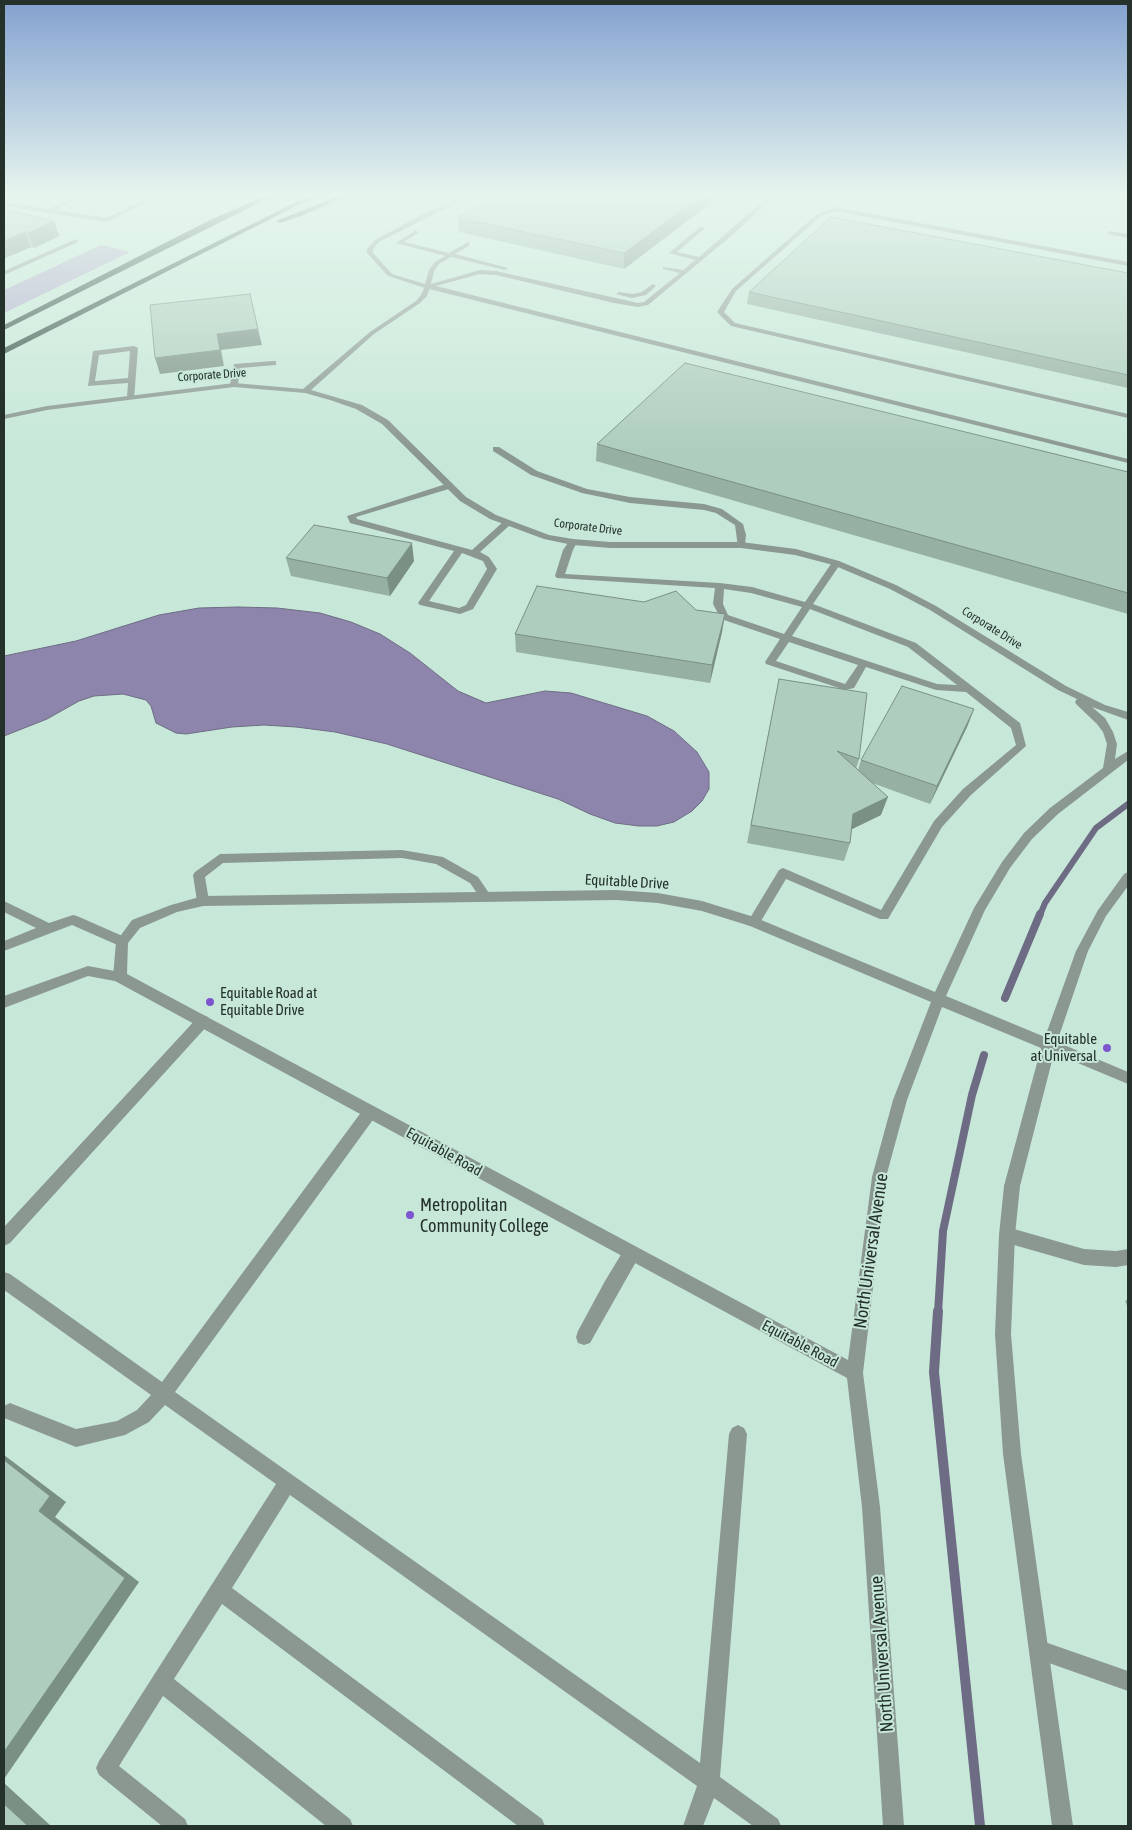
<!DOCTYPE html>
<style>
body{margin:0}
#map{position:relative;width:1132px;height:1830px;overflow:hidden;background:#c7e8d8;font-family:"Asap Condensed",sans-serif}
canvas{display:block}
.frame{position:absolute;inset:0;border:5px solid #25322c;pointer-events:none}
</style>
<div id="map">
<canvas width="1132" height="1830"></canvas>
<div class="frame"></div>
</div>
<script>
const c = document.querySelector('canvas').getContext('2d');
c.lineJoin = 'round';
function fill(path, color) {
  c.fillStyle = color;
  c.fill(path, 'evenodd');
}
function poly(rows) {
  const path = new Path2D();
  for (const r of rows) {
    path.moveTo(r[0], r[1]);
    for (let i = 2; i < r.length; i += 2) path.lineTo(r[i], r[i + 1]);
  }
  return path;
}
function strokePath(path, color, width, dash) {
  c.strokeStyle = color;
  c.lineWidth = width;
  c.lineCap = dash ? 'butt' : 'round';
  c.setLineDash(dash || []);
  c.stroke(path);
}
function drawText(font, color, halo, rows, align = 'center') {
  c.font = font + ' "Asap Condensed",sans-serif';
  c.lineWidth = 4;
  c.setLineDash([]);
  c.textBaseline = 'middle';
  c.strokeStyle = halo;
  c.fillStyle = color;
  for (const [text, x, y, turn = 0] of rows) {
    c.save();
    c.translate(x, y);
    c.rotate((+turn || 0) * Math.PI / 180);
    c.textAlign = isNaN(turn) ? turn : align;
    if (halo) c.strokeText(text, 0, 0);
    c.fillText(text, 0, 0);
    c.restore();
  }
}
const green = poly([
 [101,245,130,252,4,313,4,290]
]);
const water = poly([
 [238,607,277,608,320,613,351,622,380,634,410,653,458,691,486,703,545,691,571,693,647,716,674,731,697,752,709,772,709,789,702,801,692,811,674,822,657,826,639,826,615,823,590,814,558,799,387,744,335,732,296,727,264,725,232,727,186,734,176,733,156,723,151,706,146,700,123,694,94,696,79,701,47,719,4,736,4,656,76,641,159,615,199,608,238,607]
]);
const streamFar2 = poly([
 [1040,915,1045,903,1096,828,1128,804]
]);
const streamFar1 = poly([
 [1005,998,1040,914],
 [938,1313,943,1231,972,1095,984,1055]
]);
const stream = poly([
 [938,1311,934,1372,980,1826]
]);
const lane = poly([
 [78,196,85,196,54,210,106,218,152,196,159,196,107,222,4,206,4,202,47,209,78,196],
 [463,196,470,196,379,242,373,249,373,253,392,274,425,284,429,270,435,262,445,256,396,243,416,230,418,233,404,242,449,253,468,242,470,245,455,254,508,268,505,270,451,257,439,264,434,271,431,284,480,270,496,271,638,303,644,302,680,273,663,269,663,267,683,270,695,260,669,253,700,227,705,228,677,252,699,257,769,196,775,196,730,237,648,305,638,307,614,303,496,275,480,274,436,286,1128,459,1128,463,425,288,388,276,367,253,367,249,375,240,429,211,443,207,463,196],
 [835,207,1128,262,1128,266,835,211,821,216,736,291,724,312,735,323,1128,414,1128,418,731,326,717,312,732,289,817,214,835,207],
 [76,239,78,242,4,275,4,271,76,239],
 [653,284,656,286,646,295,632,298,616,294,619,292,632,294,642,292,653,284],
 [134,346,138,348,134,399,127,397,128,383,88,386,93,351,134,346],
 [130,351,128,378,95,381,99,355,130,351],
 [273,361,276,361,276,365,240,368,238,385,234,387,230,385,234,364,273,361],
 [493,447,499,447,537,471,587,489,630,497,704,504,722,509,743,524,746,535,745,545,744,547,738,547,735,525,716,513,704,510,630,503,582,493,531,475,493,451,493,447],
 [449,483,452,484,452,488,356,517,357,519,472,550,504,521,510,521,510,525,480,552,489,557,497,569,473,609,460,614,420,605,418,603,454,551,350,523,347,516,449,483],
 [462,553,483,561,487,569,466,605,459,608,429,601,462,553],
 [573,539,577,542,573,550,565,574,720,583,752,587,805,602,833,561,839,561,841,563,813,604,916,643,1020,723,1026,746,971,795,942,827,888,919,880,919,786,879,758,926,750,926,748,922,750,918,779,870,783,868,881,910,934,821,963,789,1016,745,1011,728,966,692,936,690,866,667,854,688,845,690,766,664,765,662,780,639,721,619,713,604,715,588,557,578,555,576,563,550,570,540,573,539],
 [724,589,751,593,802,607,784,634,728,615,723,604,724,589],
 [810,609,908,647,957,685,937,684,792,636,810,609],
 [789,642,858,665,845,684,776,661,789,642],
 [402,850,443,857,478,877,491,896,489,899,481,899,470,883,436,864,402,858,223,863,205,877,209,901,207,904,199,904,197,901,193,875,195,872,220,854,402,850],
 [4,901,49,923,73,915,77,916,127,938,128,942,127,946,122,947,72,925,4,951,4,941,36,928,4,912,4,901],
 [88,966,120,972,125,973,127,977,125,981,120,982,88,976,4,1008,4,996,88,966],
 [203,1015,208,1017,210,1021,208,1025,10,1243,4,1246,4,1227,198,1017,203,1015],
 [370,1105,375,1107,377,1112,375,1117,175,1392,700,1763,729,1434,732,1428,738,1425,744,1428,747,1434,720,1777,778,1819,781,1826,753,1826,714,1798,703,1826,683,1826,697,1786,290,1495,232,1588,542,1819,545,1826,518,1826,222,1604,174,1679,350,1819,353,1826,326,1826,163,1696,119,1766,185,1819,188,1826,162,1826,99,1775,96,1768,99,1761,276,1484,165,1405,149,1422,125,1435,76,1447,4,1418,4,1406,10,1403,76,1429,117,1421,137,1410,151,1395,4,1290,4,1272,10,1274,162,1382,365,1107,370,1105],
 [1007,1227,1084,1249,1116,1251,1128,1249,1128,1265,1116,1267,1084,1265,1007,1243,1002,1240,999,1235,1002,1230,1007,1227],
 [631,1246,637,1248,639,1254,637,1260,590,1343,584,1345,578,1343,576,1337,578,1331,605,1281,625,1248,631,1246],
 [1039,1640,1128,1671,1128,1691,1032,1657,1029,1650,1032,1643,1039,1640]
]);
const street = poly([
 [1109,231,1128,234,1128,238,1107,234,1109,231],
 [425,286,430,287,427,296,420,303,374,334,311,390,362,405,388,420,466,497,496,515,549,535,573,539,610,542,741,542,796,549,839,561,896,585,936,606,1066,686,1105,705,1128,712,1128,720,1092,707,1105,718,1113,732,1117,744,1115,759,1128,751,1128,760,1058,814,1032,839,1010,868,985,910,946,996,1045,1037,1076,951,1098,910,1124,874,1128,872,1128,886,1106,916,1088,951,1057,1042,1128,1072,1128,1084,1054,1053,1020,1186,1015,1235,1011,1334,1021,1454,1073,1826,1052,1826,1003,1454,995,1334,999,1235,1004,1186,1041,1048,942,1007,907,1100,886,1177,863,1373,880,1507,904,1826,883,1826,862,1507,847,1378,115,981,113,977,116,942,132,920,171,905,203,896,616,890,658,893,702,901,754,917,935,992,974,908,1002,862,1024,833,1050,808,1103,768,1107,744,1103,732,1097,724,1076,704,1075,702,1077,699,1058,690,930,610,890,589,833,565,795,555,741,548,610,548,573,545,544,539,490,519,460,501,382,424,356,409,330,400,305,393,234,387,47,410,4,419,4,415,47,406,234,383,303,389,370,332,416,301,421,295,425,286],
 [616,900,658,903,702,911,750,926,931,1002,893,1100,872,1177,848,1360,127,974,128,943,140,928,177,912,203,906,616,900]
]);
const highway = poly([
 [265,196,273,196,4,330,4,325,210,220,265,196],
 [308,196,316,196,4,354,4,348,308,196],
 [339,196,347,196,304,215,280,223,276,221,339,196]
]);
const wall = poly([
 [495,196,720,196,624,269,459,232,458,218],
 [4,213,54,221,59,236,34,248,31,247,5,258,4,258],
 [1128,273,1128,388,747,304,749,292],
 [597,444,1128,472,1128,614,596,461],
 [286,558,414,561,390,596,291,576],
 [644,602,725,614,722,632,710,683,516,652,515,634],
 [779,679,859,759,856,769,858,770,861,760,974,709,967,727,930,804,872,783,881,815,852,829,850,843,844,861,747,843],
 [1128,1299,1128,1308,1125,1301]
]);
const shadedWall = poly([
 [702,196,720,196,624,269,624,253],
 [54,221,59,236,34,248,28,233],
 [25,232,31,247,5,258,4,255,4,241],
 [258,329,262,345,221,350,224,366,160,374,155,358,217,334],
 [412,543,414,561,390,596,387,578],
 [725,614,722,632,710,683,712,665],
 [974,709,967,727,930,804,937,786],
 [888,797,881,815,848,831,853,814],
 [4,1455,66,1502,55,1517,139,1582,4,1779,4,1752,39,1511,4,1460],
 [4,1783,51,1826,28,1826,4,1804]
]);
const building = poly([
 [495,196,702,196,624,253,458,218,495,196],
 [9,210,54,221,28,233,25,232,4,241,4,213,9,210],
 [831,217,1128,273,1128,375,749,292,831,217],
 [250,294,258,329,217,334,220,350,155,358,150,305,250,294],
 [685,363,1128,472,1128,593,597,444,685,363],
 [314,525,412,543,387,578,286,558,314,525],
 [537,586,644,602,676,591,696,610,725,614,712,665,515,634,537,586],
 [779,679,867,693,859,759,837,751,888,797,853,814,850,843,751,825,779,679],
 [902,686,974,709,937,786,861,760,902,686],
 [4,1460,50,1496,39,1511,125,1578,4,1752,4,1460],
 [4,1804,28,1826,4,1826,4,1804]
]);
const markers = [
 [210,1002,5,"#7d55ce"],
 [1107,1048,5,"#7d55ce"],
 [410,1215,5,"#7d55ce"]
];
const farStreetnames = [
 ["Corporate Drive",212,375,-4],
 ["Corporate Drive",588,527,7],
 ["Corporate Drive",992,628,32]
];
const streetNames = [
 ["Equitable Drive",627,882,3],
 ["Equitable Road",444,1152,29],
 ["Equitable Road",800,1344,28]
];
const poiNames = [
 ["Equitable Road at",220,993],
 ["Equitable Drive",220,1010],
 ["Equitable",1097,1039,"right"],
 ["at Universal",1097,1056,"right"]
];
const nearPoinames = [
 ["Metropolitan",420,1205],
 ["Community College",420,1226]
];
const nearStreetnames = [
 ["North Universal Avenue",871,1251,-82],
 ["North Universal Avenue",882,1654,-94]
];
fill(green, '#b0a8ca');
fill(water, '#8d85ab');
strokePath(water, '#6e6c85', 1);
strokePath(streamFar2, '#6e6c85', 6);
strokePath(streamFar1, '#6e6c85', 8);
strokePath(stream, '#6e6c85', 10);
fill(lane, '#8b9891');
fill(street, '#8b9891');
fill(highway, '#2d493d');
fill(wall, '#96b0a3');
fill(shadedWall, '#7a9085');
fill(building, '#aecdbe');
strokePath(building, '#7a9085', 1);
const sky = c.createLinearGradient(0, 0, 0, 452);
sky.addColorStop(0, '#83a1d0');
sky.addColorStop(0.43, '#e6f5ed');
sky.addColorStop(1, '#e6f5ed00');
c.fillStyle = sky;
c.fillRect(0, 0, 1132, 452);
for (const [x, y, r, color] of markers) {
  const dot = new Path2D();
  dot.arc(x, y, r, 0, 2 * Math.PI);
  c.fillStyle = color;
  c.fill(dot);
  strokePath(dot, '#c7e8d8', 2);
}
drawText('12px', '#25322c', '#c7e8d8', farStreetnames);
drawText('15px', '#25322c', '#c7e8d8', streetNames);
drawText('15px', '#25322c', '#c7e8d8', poiNames, 'left');
drawText('18px', '#25322c', '#c7e8d8', nearPoinames, 'left');
drawText('18px', '#25322c', '#c7e8d8', nearStreetnames);
</script>
